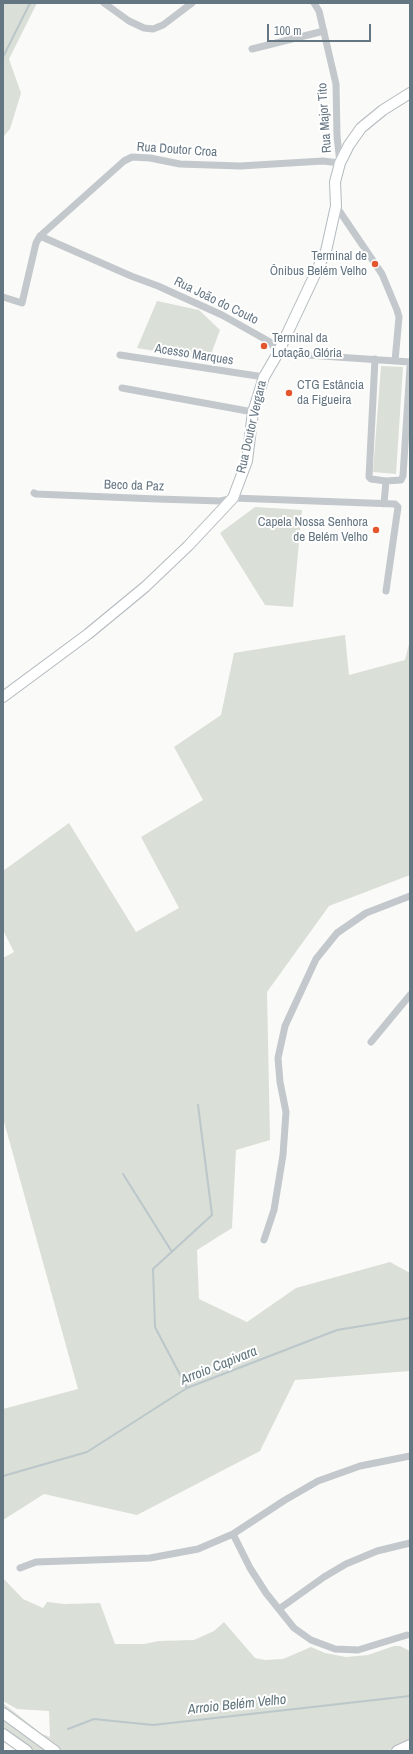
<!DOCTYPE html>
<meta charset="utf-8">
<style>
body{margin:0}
#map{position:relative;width:413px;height:1754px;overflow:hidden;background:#fafaf8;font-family:"Archivo Narrow",sans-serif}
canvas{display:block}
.frame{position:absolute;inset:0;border:4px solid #657683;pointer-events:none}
.scale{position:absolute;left:267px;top:24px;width:104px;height:18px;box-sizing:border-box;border:2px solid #657683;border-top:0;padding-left:5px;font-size:12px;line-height:14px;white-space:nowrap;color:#657683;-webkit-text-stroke:3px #fff;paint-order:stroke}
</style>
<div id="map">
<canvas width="413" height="1754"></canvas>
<div class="frame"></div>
<div class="scale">100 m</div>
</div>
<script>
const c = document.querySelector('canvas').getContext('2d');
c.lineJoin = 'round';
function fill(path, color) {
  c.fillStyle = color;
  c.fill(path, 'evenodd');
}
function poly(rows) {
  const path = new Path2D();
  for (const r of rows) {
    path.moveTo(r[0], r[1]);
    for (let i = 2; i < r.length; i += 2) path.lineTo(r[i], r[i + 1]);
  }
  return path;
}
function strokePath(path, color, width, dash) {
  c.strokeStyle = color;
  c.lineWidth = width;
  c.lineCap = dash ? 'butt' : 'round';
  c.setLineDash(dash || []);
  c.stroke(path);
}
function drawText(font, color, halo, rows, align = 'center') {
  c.font = font + ' "Archivo Narrow",sans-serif';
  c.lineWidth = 4;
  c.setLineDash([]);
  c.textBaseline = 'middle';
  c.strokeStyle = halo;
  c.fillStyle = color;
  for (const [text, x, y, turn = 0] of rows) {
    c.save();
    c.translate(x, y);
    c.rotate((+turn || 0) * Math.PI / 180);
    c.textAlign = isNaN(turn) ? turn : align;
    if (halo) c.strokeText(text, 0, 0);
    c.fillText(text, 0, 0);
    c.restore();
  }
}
const green = poly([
 [3,3,37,3,9,59,21,93,10,129,3,137],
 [157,301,199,310,220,330,209,360,137,348],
 [381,366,403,367,396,474,373,472],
 [255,507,302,510,293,607,265,605,220,533],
 [345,635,349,675,405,660,410,640,410,875,329,906,267,992,270,1140,236,1150,232,1228,197,1250,199,1299,247,1322,296,1288,390,1262,410,1273,410,1371,295,1380,260,1451,137,1515,44,1494,3,1520,3,1409,78,1389,3,1118,3,958,14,952,3,930,3,871,69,823,136,932,179,908,141,837,203,800,174,747,221,715,234,653],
 [3,1578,23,1599,43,1608,47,1602,65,1604,100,1603,115,1644,144,1644,159,1641,194,1640,214,1631,224,1622,255,1658,265,1660,283,1659,311,1647,325,1653,346,1657,368,1655,394,1646,400,1646,410,1651,410,1741,387,1751,62,1751,3,1709,3,1703,42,1734,50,1737,49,1711,17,1709,3,1701],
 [3,1719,50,1751,32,1751,3,1730]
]);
const stream = poly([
 [3,57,30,3],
 [123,1174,172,1252],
 [187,1388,155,1327,153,1269,212,1215,198,1105],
 [3,1476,87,1452,187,1388,337,1330,410,1318],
 [68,1729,94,1719,153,1725,410,1696]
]);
const minor = poly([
 [104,3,129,21,144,28,153,29,163,25,192,3],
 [252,49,324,31],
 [336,206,382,274,397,310,399,317,395,361],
 [40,236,131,276,158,286,222,315,270,342,278,353,410,362],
 [3,297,22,303,36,243,40,236,124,161,132,157,150,158,180,164,240,166,323,161,340,163,337,136,336,84,319,11,314,3],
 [120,355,264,377],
 [375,359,369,477,371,479,386,481],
 [122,388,253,412],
 [34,493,36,494,157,499,221,501,233,498,395,504,398,507,386,591],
 [384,504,386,481,401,480,403,476,410,367],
 [371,1042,410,995],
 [264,1240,274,1210,283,1155,286,1112,280,1082,278,1058,285,1026,316,959,337,933,366,913,410,896],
 [233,1534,250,1568,266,1593,294,1628,311,1640,335,1649,358,1650,407,1635],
 [20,1568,36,1562,150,1558,198,1549,233,1534,285,1500,318,1481,360,1466,410,1456],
 [279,1609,324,1577,346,1564,377,1551,410,1543]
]);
const secondary = poly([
 [3,697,88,634,145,587,188,546,233,498,247,461,253,412,264,377,278,353,326,251,336,206,335,182,340,163,349,145,361,128,383,110,410,93],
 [3,1713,55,1751],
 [3,1734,27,1751],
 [397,1751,410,1745]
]);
const markers = [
 [375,264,4,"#e4572e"],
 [264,346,4,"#e4572e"],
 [289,393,4,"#e4572e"],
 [376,530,4,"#e4572e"]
];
const streetNames = [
 ["Rua Major Tito",325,118,-94],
 ["Rua Doutor Croa",177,150,4],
 ["Rua João do Couto",216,301,26],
 ["Acesso Marques",194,355,9],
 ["Rua Doutor Vergara",252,427,-77],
 ["Beco da Paz",134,486,2]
];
const poiNames = [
 ["Terminal de",367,257],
 ["Ônibus Belém Velho",367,272],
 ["Terminal da",272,339,"left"],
 ["Lotação Glória",272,354,"left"],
 ["CTG Estância",297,386,"left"],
 ["da Figueira",297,401,"left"],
 ["Capela Nossa Senhora",368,523],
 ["de Belém Velho",368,538]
];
const waterNames = [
 ["Arroio Capivara",219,1366,-22],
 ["Arroio Belém Velho",237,1705,-6]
];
fill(green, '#dadfd7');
strokePath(stream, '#bbc7cb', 2);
strokePath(secondary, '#b3babf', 12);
strokePath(minor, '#c3c8cc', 7);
strokePath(secondary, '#fff', 10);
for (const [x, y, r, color] of markers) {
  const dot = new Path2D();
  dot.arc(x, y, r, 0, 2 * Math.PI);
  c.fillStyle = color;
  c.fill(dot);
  strokePath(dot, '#fff', 1.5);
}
drawText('13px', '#657683', '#fff', streetNames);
drawText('13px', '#657683', '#fff', poiNames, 'right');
drawText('italic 14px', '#60757c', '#fff', waterNames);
</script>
